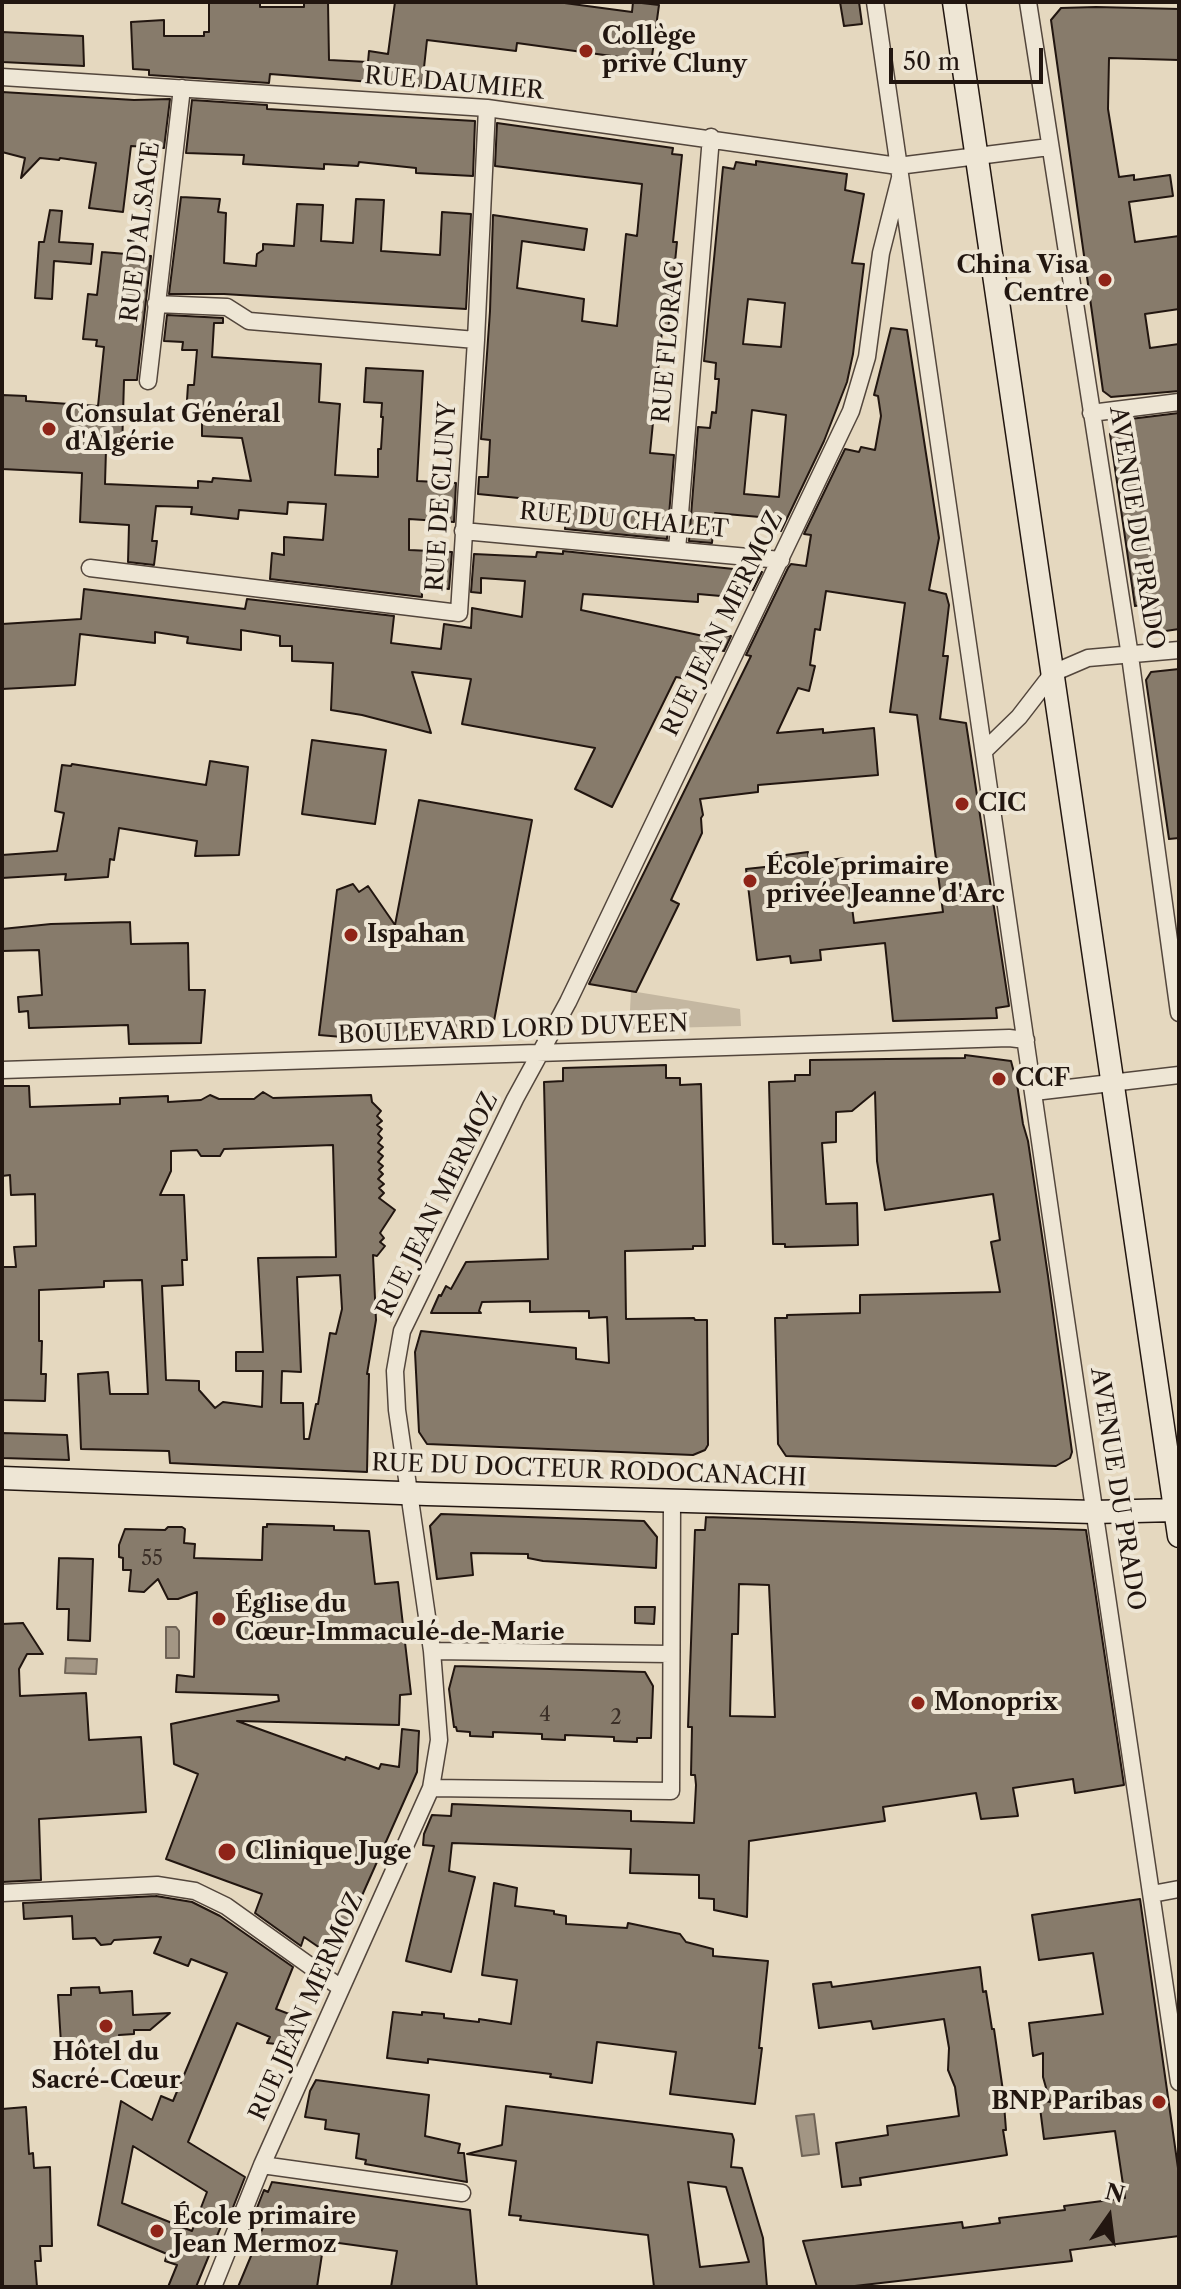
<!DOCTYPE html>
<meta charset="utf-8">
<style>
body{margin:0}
#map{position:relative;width:1181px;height:2289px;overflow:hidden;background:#e5d8bf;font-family:"Libre Caslon Text",serif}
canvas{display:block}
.frame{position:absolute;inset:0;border:4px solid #221610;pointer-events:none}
.north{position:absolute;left:1069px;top:2177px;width:80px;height:80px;-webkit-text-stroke:6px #eee6d5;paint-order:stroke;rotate:14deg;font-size:22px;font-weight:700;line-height:32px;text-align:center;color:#221610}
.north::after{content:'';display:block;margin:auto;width:28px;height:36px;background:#221610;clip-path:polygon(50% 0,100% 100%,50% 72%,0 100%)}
.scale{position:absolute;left:889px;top:48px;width:154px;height:36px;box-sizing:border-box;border:4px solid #221610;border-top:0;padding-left:10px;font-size:24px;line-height:28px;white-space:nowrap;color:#221610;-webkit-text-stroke:6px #eee6d5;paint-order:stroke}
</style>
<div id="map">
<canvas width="1181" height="2289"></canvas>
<div class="frame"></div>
<div class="north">N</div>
<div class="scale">50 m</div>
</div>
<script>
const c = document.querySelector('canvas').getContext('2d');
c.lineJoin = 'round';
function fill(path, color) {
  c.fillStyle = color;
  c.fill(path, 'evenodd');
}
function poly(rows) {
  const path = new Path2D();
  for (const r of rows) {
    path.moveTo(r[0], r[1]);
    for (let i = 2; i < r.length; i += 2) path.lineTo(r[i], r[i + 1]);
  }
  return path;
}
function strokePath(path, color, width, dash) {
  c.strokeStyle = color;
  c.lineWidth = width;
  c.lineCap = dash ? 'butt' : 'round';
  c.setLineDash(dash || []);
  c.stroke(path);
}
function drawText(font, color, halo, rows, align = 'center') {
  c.font = font + ' "Libre Caslon Text",serif';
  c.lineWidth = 8;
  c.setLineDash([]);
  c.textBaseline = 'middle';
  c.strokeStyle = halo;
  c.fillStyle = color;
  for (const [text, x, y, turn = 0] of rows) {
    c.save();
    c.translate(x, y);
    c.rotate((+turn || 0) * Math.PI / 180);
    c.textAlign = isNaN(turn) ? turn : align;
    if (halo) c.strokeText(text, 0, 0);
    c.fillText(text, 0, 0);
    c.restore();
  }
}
const green = poly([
 [631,991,740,1009,741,1026,629,1029]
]);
const water = poly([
 [166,1627,176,1627,179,1631,179,1658,166,1658,166,1627],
 [66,1658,97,1659,96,1674,65,1673,66,1658],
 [814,2114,819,2154,802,2156,796,2116,814,2114]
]);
const building = poly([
 [209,2,260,2,260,7,304,7,304,2,328,2,329,60,368,62,369,51,388,54,395,2,557,2,632,12,633,2,659,5,650,71,625,68,626,58,517,43,516,51,427,40,422,86,270,74,269,83,149,75,149,70,133,69,131,22,164,20,164,36,204,36,204,32,209,32,209,2],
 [840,2,859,2,862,24,844,26,840,2],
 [1096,7,1179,9,1179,60,1109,58,1108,109,1119,177,1134,175,1134,180,1170,175,1173,196,1129,202,1135,242,1179,236,1179,309,1145,314,1150,348,1179,344,1179,391,1111,397,1103,391,1051,20,1061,8,1096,7],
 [2,32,83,36,84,66,2,62,2,32],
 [2,92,134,100,170,99,164,148,131,146,123,212,89,208,96,163,60,158,59,160,40,158,21,178,25,158,2,152,2,92],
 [192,100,267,105,267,109,475,121,473,176,416,173,416,168,359,162,358,166,324,164,324,169,243,164,244,155,186,153,192,100],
 [497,123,673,148,672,154,682,155,673,242,677,242,668,332,662,331,650,453,674,455,667,539,565,529,566,515,528,513,529,499,478,494,479,477,488,477,490,440,481,439,490,311,493,215,587,229,584,250,522,241,517,288,584,299,582,321,617,326,626,234,637,236,642,184,495,166,497,123],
 [756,161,847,174,845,190,864,194,852,263,864,264,853,354,847,382,824,441,781,531,772,530,771,518,715,513,712,543,689,541,698,427,710,428,712,412,716,413,719,379,715,379,716,363,704,361,723,167,734,169,736,162,756,165,756,161],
 [748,299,785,303,781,347,743,344,748,299],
 [752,410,786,415,779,497,744,494,752,410],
 [181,197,220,199,218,212,226,213,224,263,256,266,257,254,263,250,263,244,294,246,297,204,323,205,321,241,353,243,356,199,384,200,381,251,440,255,442,212,471,214,466,309,224,294,169,294,181,197],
 [50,210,62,211,59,242,93,244,91,264,54,261,52,299,35,298,39,242,44,242,50,210],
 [102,252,151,256,137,380,124,380,122,450,106,449,105,484,198,488,198,481,212,482,213,478,251,481,242,438,202,436,202,416,186,415,188,385,194,385,197,350,182,350,183,342,164,341,167,315,223,318,223,323,214,323,212,357,321,364,319,402,340,404,335,475,378,477,378,449,381,449,383,417,381,417,382,403,364,402,366,368,423,371,417,481,456,483,454,522,409,519,409,550,452,552,449,589,422,586,422,597,270,579,272,553,284,555,284,537,323,540,326,504,288,502,287,514,239,510,238,519,191,514,192,507,156,506,152,541,157,541,154,565,128,562,129,525,80,522,82,473,2,469,2,395,26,396,26,401,98,406,104,347,96,346,97,340,83,339,88,294,97,295,102,252],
 [891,328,907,330,939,538,929,590,946,594,949,605,943,656,948,656,940,719,966,723,1009,1006,996,1008,997,1018,893,1021,885,943,820,950,821,960,791,963,790,956,757,960,746,869,774,866,773,861,779,860,778,856,808,852,809,862,846,858,854,923,943,912,917,715,890,712,905,603,826,591,820,630,815,629,810,665,815,666,809,691,798,688,777,733,823,729,823,733,874,728,878,775,758,785,758,792,700,799,703,815,701,818,702,833,671,900,679,904,636,992,589,984,751,656,746,655,788,568,791,564,806,566,811,535,804,534,845,449,859,452,861,447,875,450,881,416,878,396,874,395,891,328],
 [1179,413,1179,629,1152,633,1147,604,1135,606,1110,434,1122,420,1179,413],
 [563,551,762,572,753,590,733,588,732,597,698,594,698,602,583,594,581,610,722,640,724,635,731,636,724,651,719,650,715,659,699,655,697,664,690,662,687,679,676,677,612,807,575,789,595,748,462,724,471,679,412,672,431,733,362,715,331,710,333,663,292,661,292,646,280,646,280,636,241,630,241,650,187,643,188,637,155,632,155,643,80,634,75,685,2,689,2,624,81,619,84,589,245,609,247,599,394,616,391,643,441,649,444,624,471,628,472,608,522,617,525,581,481,578,481,593,471,592,474,554,536,557,537,552,563,554,563,551],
 [1179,669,1179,838,1169,839,1146,680,1151,672,1179,669],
 [312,740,386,750,375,824,302,814,312,740],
 [210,761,248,767,239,855,195,856,197,841,119,828,114,860,110,859,108,877,65,880,66,874,2,878,2,855,57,851,64,813,55,811,62,765,71,766,72,764,206,785,210,761],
 [419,800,532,820,494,1021,483,1032,472,1034,354,1038,319,1035,337,890,353,884,359,892,368,886,395,925,419,800],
 [130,922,131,944,188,943,189,990,205,990,201,1043,129,1044,128,1025,29,1028,28,1011,19,1012,18,997,42,995,39,950,2,951,2,929,51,924,130,922],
 [965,1055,1011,1061,1017,1084,1023,1124,1028,1141,1048,1276,1072,1452,1070,1458,1056,1466,786,1456,778,1444,775,1318,787,1318,787,1315,860,1313,860,1295,1000,1292,991,1242,1000,1240,993,1194,885,1210,877,1161,875,1092,852,1111,836,1112,836,1142,822,1143,826,1204,857,1203,858,1245,785,1247,785,1244,773,1244,769,1082,795,1081,795,1075,810,1075,810,1060,965,1058,965,1055],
 [666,1065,666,1078,680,1078,680,1085,701,1084,705,1246,693,1246,693,1249,625,1251,626,1319,694,1318,695,1320,707,1320,708,1445,705,1450,693,1455,427,1444,419,1432,415,1352,421,1331,576,1348,576,1359,609,1363,607,1317,589,1318,589,1311,530,1312,530,1301,482,1302,479,1311,481,1313,431,1313,439,1295,441,1296,446,1286,451,1289,466,1262,548,1259,544,1082,563,1081,563,1068,666,1065],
 [2,1086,29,1086,30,1107,120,1104,120,1098,168,1096,168,1102,201,1100,210,1095,219,1099,254,1099,263,1092,273,1098,371,1095,372,1102,381,1111,377,1116,382,1121,377,1125,382,1129,378,1134,382,1138,378,1143,383,1147,378,1152,383,1156,378,1162,383,1166,379,1170,383,1174,378,1179,384,1184,379,1188,384,1193,379,1198,395,1210,380,1233,384,1238,380,1242,385,1246,377,1256,373,1255,376,1320,367,1374,369,1374,367,1472,170,1463,169,1451,81,1449,78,1374,108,1372,110,1394,148,1394,142,1280,104,1281,104,1287,39,1290,39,1341,42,1341,41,1374,46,1374,45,1401,2,1400,2,1267,16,1267,14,1247,36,1246,35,1194,11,1195,10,1175,2,1176,2,1086],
 [333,1145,336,1257,258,1258,263,1352,236,1352,236,1371,263,1371,262,1407,223,1402,215,1408,199,1390,199,1381,166,1380,162,1286,183,1285,182,1260,187,1260,184,1195,160,1195,171,1171,171,1151,197,1150,201,1156,220,1156,224,1149,333,1145],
 [340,1275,342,1309,336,1334,330,1333,318,1404,316,1404,309,1439,304,1439,303,1403,281,1403,282,1371,301,1372,297,1277,340,1275],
 [2,1433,67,1435,69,1460,2,1458,2,1433],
 [441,1514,644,1521,657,1537,656,1568,543,1561,528,1558,528,1554,471,1553,473,1575,437,1579,430,1526,441,1514],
 [706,1517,1086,1530,1124,1785,1075,1793,1073,1779,1013,1788,1018,1816,981,1819,976,1793,883,1807,885,1821,749,1841,747,1917,714,1910,714,1899,699,1898,699,1875,630,1873,631,1849,452,1843,449,1871,475,1877,451,1972,406,1961,434,1846,423,1845,424,1834,432,1815,451,1816,452,1804,631,1811,631,1821,694,1823,696,1785,695,1775,691,1775,692,1727,688,1727,695,1530,705,1530,706,1517],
 [739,1584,769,1585,775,1717,730,1716,732,1634,738,1634,739,1584],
 [267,1524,334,1526,334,1530,369,1531,375,1584,398,1582,411,1694,400,1695,399,1725,237,1721,345,1760,346,1757,379,1769,381,1764,399,1767,402,1729,419,1731,417,1772,336,1954,320,1948,304,1937,301,1946,255,1913,262,1894,166,1859,198,1774,174,1764,171,1724,279,1701,278,1695,176,1692,177,1675,194,1677,197,1592,178,1599,168,1599,158,1579,144,1592,129,1591,131,1570,123,1570,123,1558,119,1557,119,1545,125,1529,165,1530,168,1527,182,1527,185,1529,184,1543,195,1544,194,1558,262,1560,263,1527,267,1527,267,1524],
 [59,1558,93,1559,90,1641,68,1640,69,1609,57,1609,59,1558],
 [635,1607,655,1607,654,1624,635,1623,635,1607],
 [23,1623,43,1654,27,1654,19,1669,20,1696,86,1693,89,1740,141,1737,146,1812,39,1819,41,1880,2,1882,2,1624,23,1623],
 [455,1666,645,1672,653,1686,651,1738,637,1738,637,1742,614,1741,614,1737,565,1735,565,1740,542,1739,542,1734,493,1732,493,1737,470,1736,470,1732,457,1731,456,1727,454,1727,449,1689,455,1666],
 [494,1883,517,1888,515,1906,554,1911,554,1914,566,1916,566,1924,627,1928,628,1923,680,1934,686,1942,713,1949,713,1956,768,1961,759,2048,762,2048,755,2104,670,2094,676,2052,597,2042,592,2083,550,2077,551,2074,428,2059,428,2063,387,2058,393,2012,422,2015,422,2012,444,2014,444,2018,479,2022,479,2019,511,2024,517,1980,482,1975,494,1883],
 [156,1896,192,1902,220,1916,293,1967,276,2009,297,2017,285,2045,267,2043,270,2037,237,2023,188,2142,245,2177,228,2220,224,2219,196,2287,168,2287,177,2265,165,2261,167,2254,98,2225,121,2101,152,2120,161,2096,173,2101,227,1973,191,1959,188,1966,154,1953,161,1937,114,1940,111,1944,101,1945,95,1938,73,1939,72,1916,24,1919,23,1903,156,1896],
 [133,2146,207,2192,192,2231,122,2203,133,2146],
 [1140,1899,1179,2175,1179,2236,1070,2250,1072,2261,846,2287,817,2287,803,2241,962,2222,963,2228,1000,2223,999,2218,1065,2210,1064,2206,1125,2198,1115,2131,1044,2139,1039,2100,1050,2102,1043,2077,1043,2053,1033,2056,1029,2023,1103,2014,1093,1953,1039,1960,1032,1915,1140,1899],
 [980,1967,983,1992,986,1991,992,2029,994,2029,1003,2091,1006,2130,1003,2130,1007,2155,860,2178,861,2185,842,2187,836,2143,888,2135,887,2126,959,2116,955,2087,948,2070,949,2048,944,2019,873,2029,871,2021,819,2028,813,1984,831,1982,832,1987,980,1967],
 [99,1987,100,1993,132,1991,133,2015,170,2013,150,2030,134,2030,134,2034,119,2035,120,2053,109,2054,109,2057,62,2060,58,1995,71,1995,71,1988,99,1987],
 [316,2080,429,2095,425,2136,460,2144,458,2153,464,2153,467,2182,365,2164,366,2160,356,2158,359,2134,325,2129,326,2120,305,2117,310,2091,316,2080],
 [506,2106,732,2134,734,2140,731,2167,742,2168,763,2238,767,2287,654,2287,648,2235,520,2220,521,2216,509,2215,516,2161,467,2154,502,2145,506,2106],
 [688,2182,726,2187,749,2262,700,2267,688,2182],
 [26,2107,29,2154,33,2153,34,2168,50,2167,52,2246,40,2246,41,2261,35,2261,37,2287,2,2287,2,2109,26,2107],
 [272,2182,470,2210,477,2287,391,2287,397,2251,324,2241,317,2287,238,2287,264,2225,251,2223,264,2190,268,2192,272,2182]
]);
const street = poly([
 [875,2,1061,1286,1179,2082],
 [1028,2,1130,656,1179,1013],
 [2,77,487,108,898,166,1049,147],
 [156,304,227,307,249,321,476,340],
 [148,381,182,88],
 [1091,413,1179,402],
 [463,531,781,560],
 [677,550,711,137],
 [90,568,459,613,476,340,487,108],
 [984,751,1019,717,1053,673,1088,658,1179,650],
 [2,1070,1009,1038,1026,1040],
 [1034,1092,1179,1075],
 [432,1651,670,1654],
 [431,1788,671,1791,672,1499],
 [2,1893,157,1885,195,1891,226,1906,341,1988],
 [1152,1894,1179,1889],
 [262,2165,462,2193],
 [213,2287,262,2165,431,1788,439,1740,432,1651,397,1410,395,1371,402,1331,515,1099,568,1002,851,411,867,357,881,253,900,178]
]);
const secondary = poly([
 [954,2,1179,1536],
 [2,1478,427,1494,1094,1512,1175,1510]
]);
const markers = [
 [586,51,8,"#8f2418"],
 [1105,280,8,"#8f2418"],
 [49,429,8,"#8f2418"],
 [962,804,8,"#8f2418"],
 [750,881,8,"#8f2418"],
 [351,935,8,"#8f2418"],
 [999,1079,8,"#8f2418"],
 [219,1619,8,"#8f2418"],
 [918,1703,8,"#8f2418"],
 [227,1852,10,"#8f2418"],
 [106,2026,8,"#8f2418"],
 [1159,2102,8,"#8f2418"],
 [157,2231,8,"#8f2418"]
];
const numberNames = [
 ["55",152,1559],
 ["4",545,1715],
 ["2",616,1718]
];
const poiNames = [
 ["Collège",602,37],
 ["privé Cluny",602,65],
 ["China Visa",1089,266,"right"],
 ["Centre",1089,294,"right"],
 ["Consulat Général",65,415],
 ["d'Algérie",65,443],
 ["CIC",978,804],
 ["École primaire",766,867],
 ["privée Jeanne d'Arc",766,895],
 ["Ispahan",367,935],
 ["CCF",1015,1079],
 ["Église du",235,1605],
 ["Cœur-Immaculé-de-Marie",235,1633],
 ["Monoprix",934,1703],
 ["Clinique Juge",245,1852],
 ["Hôtel du",106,2053,"center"],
 ["Sacré-Cœur",106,2081,"center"],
 ["BNP Paribas",1143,2102,"right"],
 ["École primaire",173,2217],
 ["Jean Mermoz",173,2245]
];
const streetNames = [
 ["RUE DAUMIER",454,84,5],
 ["RUE D'ALSACE",141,232,-83],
 ["RUE FLORAC",669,342,-85],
 ["RUE DE CLUNY",442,497,-86],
 ["RUE DU CHALET",624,521,5],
 ["AVENUE DU PRADO",1136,528,81],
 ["RUE JEAN MERMOZ",723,624,-64],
 ["BOULEVARD LORD DUVEEN",513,1030,-2],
 ["RUE JEAN MERMOZ",438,1205,-64],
 ["RUE DU DOCTEUR RODOCANACHI",589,1471,2],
 ["AVENUE DU PRADO",1117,1489,81],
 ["RUE JEAN MERMOZ",307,2007,-66]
];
fill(green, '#c4b7a1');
fill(water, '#a39684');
strokePath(water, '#6f6356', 2);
fill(building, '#877b6b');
strokePath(building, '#221610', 2);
strokePath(street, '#53463c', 19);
strokePath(secondary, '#221610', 25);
strokePath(street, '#eee6d5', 16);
strokePath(secondary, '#eee6d5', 22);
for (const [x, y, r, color] of markers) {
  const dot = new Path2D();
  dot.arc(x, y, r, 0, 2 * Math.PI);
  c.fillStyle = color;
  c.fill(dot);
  strokePath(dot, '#eee6d5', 3);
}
drawText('20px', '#3b2f27', null, numberNames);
drawText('bold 24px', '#221610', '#eee6d5', poiNames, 'left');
drawText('24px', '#221610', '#eee6d5', streetNames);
</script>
